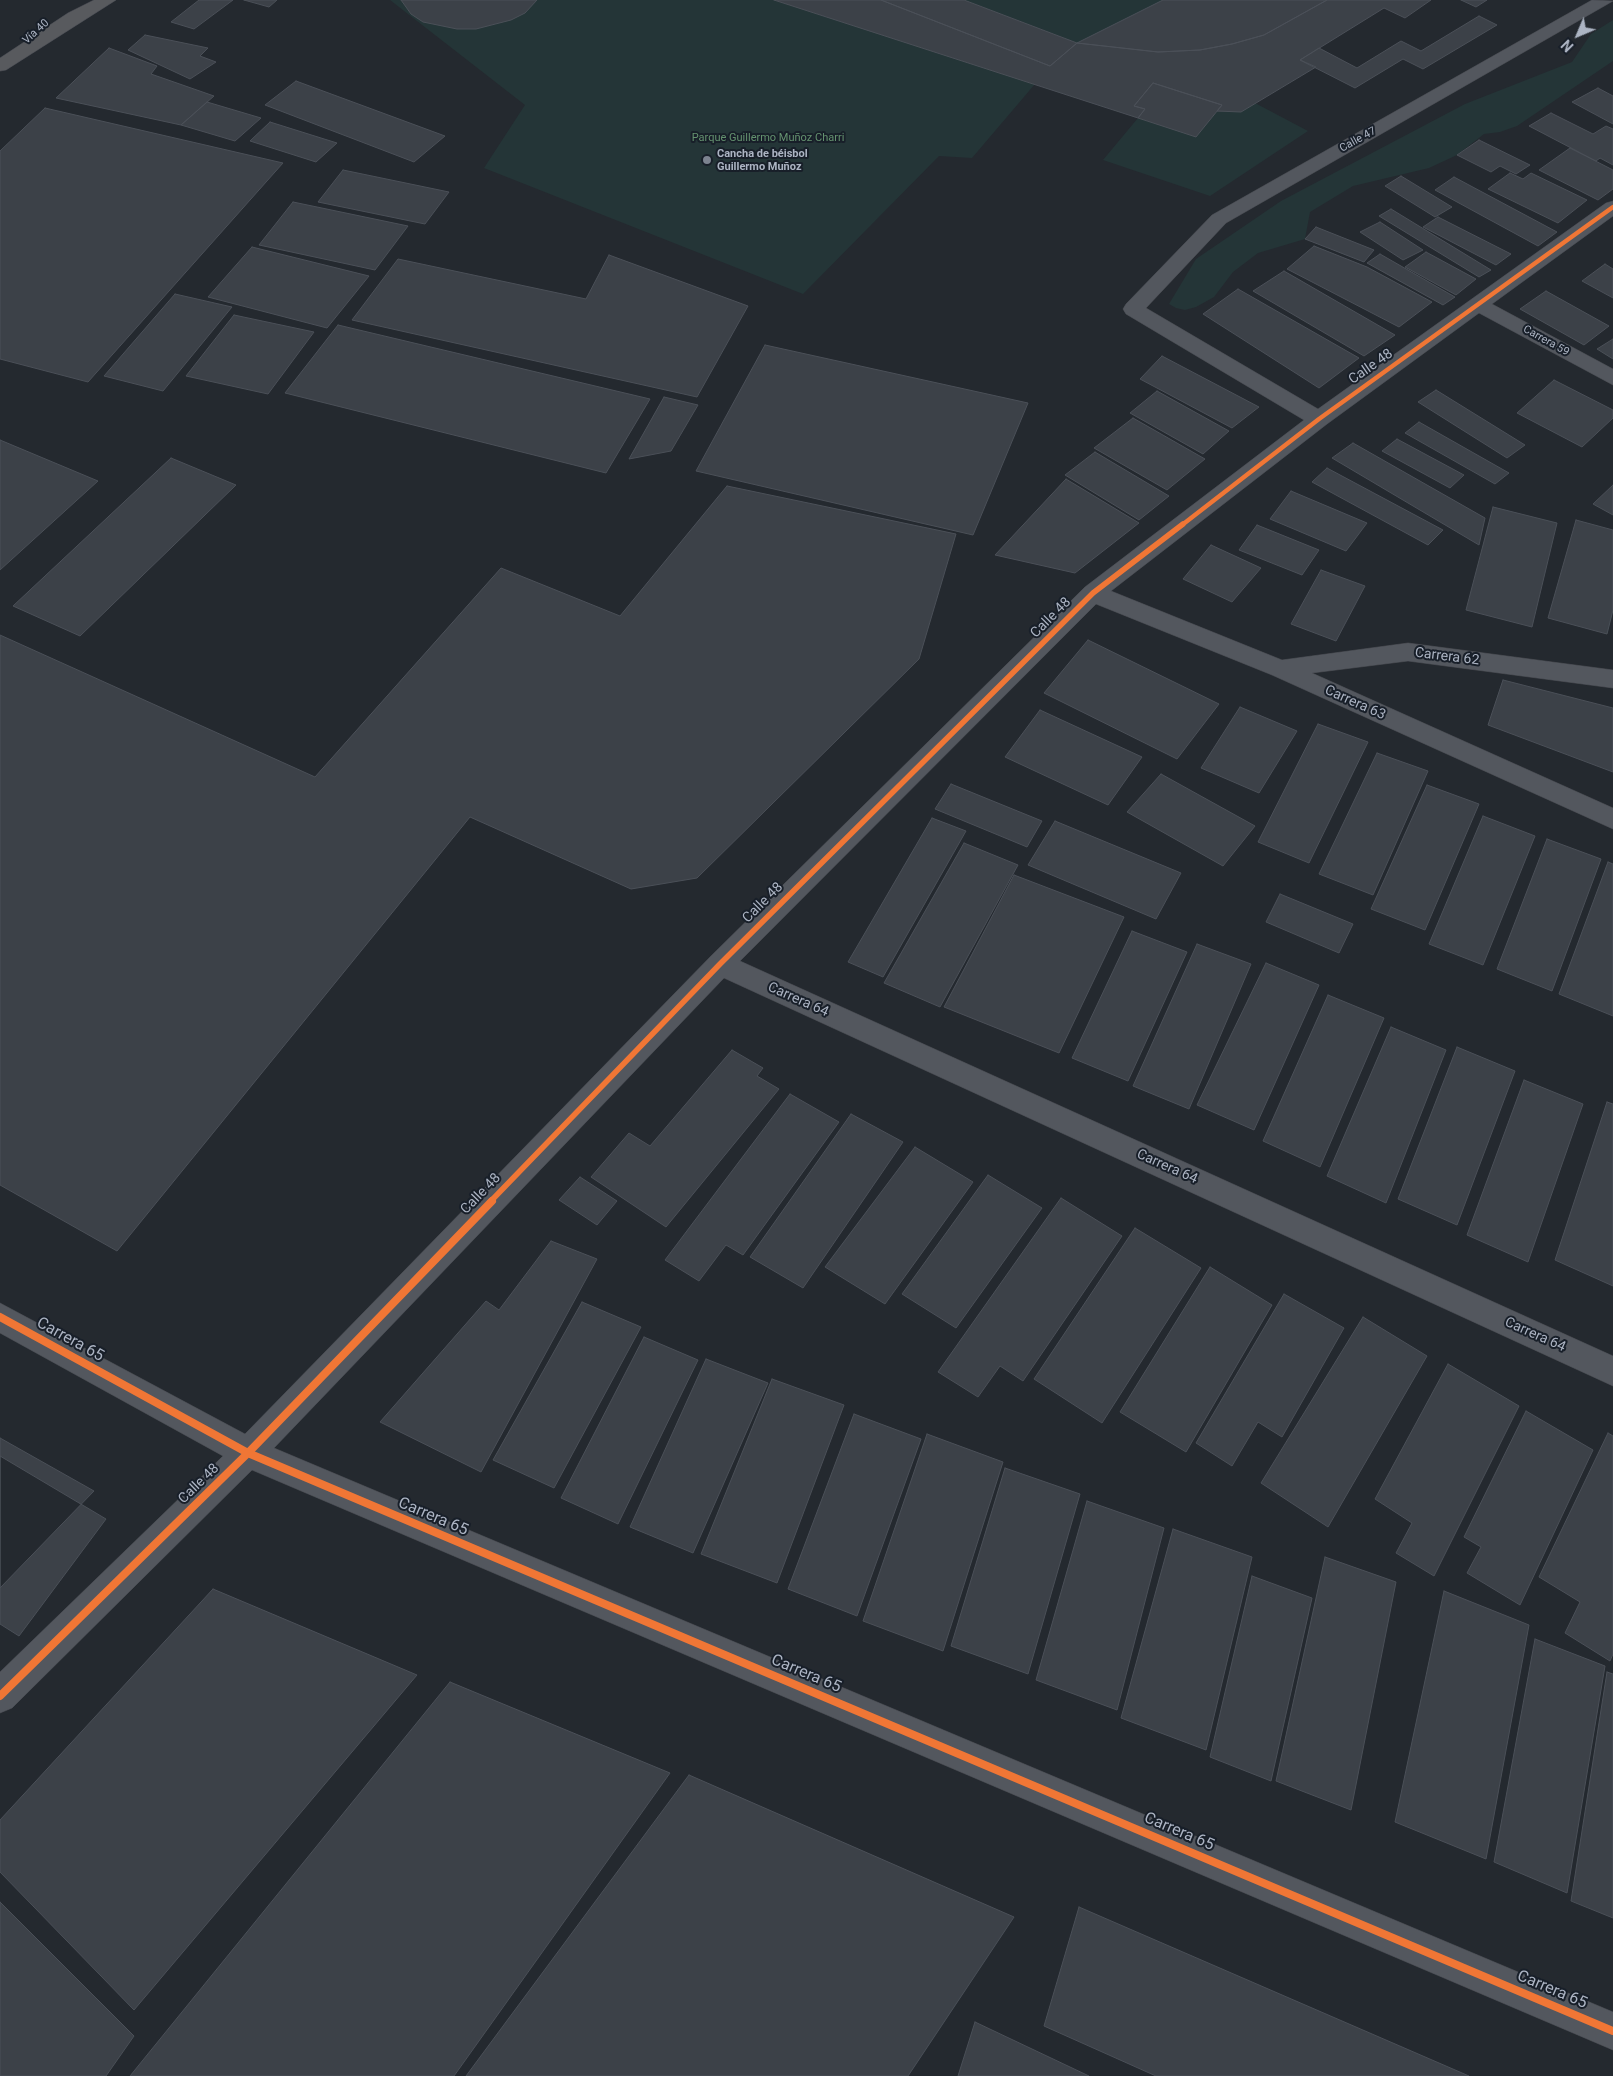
<!DOCTYPE html>
<meta charset="utf-8">
<style>
body{margin:0}
#map{position:relative;width:1613px;height:2076px;overflow:hidden;background:#24292f;font-family:Roboto,sans-serif}
canvas{display:block}
.north{position:absolute;left:1553px;top:10px;width:50px;height:50px;-webkit-text-stroke:4px #181f29;paint-order:stroke;rotate:225deg;font-size:14px;font-weight:700;line-height:20px;text-align:center;color:#acb4c3}
.north::after{content:'';display:block;margin:auto;width:18px;height:22px;background:#acb4c3;clip-path:polygon(50% 0,100% 100%,50% 72%,0 100%)}
</style>
<div id="map">
<canvas width="1613" height="2076"></canvas>
<div class="north">N</div>
</div>
<script>
const c = document.querySelector('canvas').getContext('2d');
c.lineJoin = 'round';
function fill(path, color) {
  c.fillStyle = color;
  c.fill(path, 'evenodd');
}
function poly(rows) {
  const path = new Path2D();
  for (const r of rows) {
    path.moveTo(r[0], r[1]);
    for (let i = 2; i < r.length; i += 2) path.lineTo(r[i], r[i + 1]);
  }
  return path;
}
function strokePath(path, color, width, dash) {
  c.strokeStyle = color;
  c.lineWidth = width;
  c.lineCap = dash ? 'butt' : 'round';
  c.setLineDash(dash || []);
  c.stroke(path);
}
function drawText(font, color, halo, rows, align = 'center') {
  c.font = font + ' Roboto,sans-serif';
  c.lineWidth = 4;
  c.setLineDash([]);
  c.textBaseline = 'middle';
  c.strokeStyle = halo;
  c.fillStyle = color;
  for (const [text, x, y, turn = 0] of rows) {
    c.save();
    c.translate(x, y);
    c.rotate((+turn || 0) * Math.PI / 180);
    c.textAlign = isNaN(turn) ? turn : align;
    if (halo) c.strokeText(text, 0, 0);
    c.fillText(text, 0, 0);
    c.restore();
  }
}
const green = poly([
 [390,0,774,0,1035,84,972,158,939,156,803,294,484,168,525,105],
 [964,0,1163,0,1077,43],
 [1613,20,1613,61,1517,126,1500,132,1484,134,1457,155,1429,168,1353,186,1310,212,1305,239,1258,253,1233,272,1214,297,1196,307,1185,310,1176,308,1169,304,1196,259,1281,201,1465,104,1572,62,1591,34],
 [1255,103,1308,131,1210,196,1103,160,1138,118,1195,136,1217,111]
]);
const building = poly([
 [199,0,233,0,194,29,171,22,199,0],
 [244,0,277,0,269,7,244,0],
 [401,0,537,0,525,13,511,20,476,29,457,29,423,22,411,14,401,0],
 [774,0,881,0,1050,66,1077,43,1158,52,1200,50,1232,44,1264,35,1327,0,1431,0,1405,18,1384,8,1300,60,1316,67,1241,112,1217,111,1222,105,1153,83,1134,106,1145,109,1138,118,774,0],
 [881,0,964,0,1077,43,1050,66,881,0],
 [1163,0,1327,0,1264,35,1232,44,1200,50,1158,52,1077,43,1163,0],
 [1461,0,1487,0,1476,7,1461,0],
 [1479,16,1497,25,1423,69,1403,59,1355,88,1300,60,1319,48,1357,68,1401,41,1421,51,1479,16],
 [145,35,208,48,200,56,216,62,190,79,128,50,145,35],
 [109,48,157,66,151,74,214,96,181,125,56,98,109,48],
 [296,81,445,136,414,162,265,105,296,81],
 [1153,83,1222,105,1196,137,1138,118,1145,109,1134,106,1153,83],
 [1598,88,1613,96,1613,124,1572,102,1598,88],
 [207,102,261,118,235,141,181,125,207,102],
 [45,108,283,163,88,382,0,359,0,151,45,108],
 [1551,113,1593,134,1606,126,1613,129,1613,165,1600,158,1596,161,1529,126,1551,113],
 [270,122,337,143,316,162,250,141,270,122],
 [1479,140,1530,165,1516,174,1500,166,1491,172,1457,155,1479,140],
 [1570,148,1613,170,1613,189,1598,200,1539,170,1570,148],
 [343,170,449,192,425,224,318,202,343,170],
 [1510,173,1523,179,1531,173,1587,200,1558,223,1488,189,1510,173],
 [1401,176,1452,207,1435,217,1385,186,1401,176],
 [1454,177,1557,232,1538,246,1435,190,1454,177],
 [293,202,408,226,375,270,259,245,293,202],
 [1391,209,1491,270,1479,277,1379,216,1391,209],
 [1438,217,1511,254,1496,265,1423,227,1438,217],
 [1380,222,1423,250,1403,260,1360,232,1380,222],
 [1316,227,1374,250,1364,262,1305,239,1316,227],
 [1314,246,1367,267,1432,302,1399,327,1287,269,1314,246],
 [252,247,369,276,327,328,208,297,252,247],
 [1426,252,1476,279,1456,295,1405,267,1426,252],
 [1380,254,1455,297,1443,305,1367,263,1380,254],
 [609,255,748,306,697,397,352,320,398,259,586,299,609,255],
 [1605,264,1613,269,1613,298,1582,281,1605,264],
 [1284,271,1395,335,1364,356,1253,291,1284,271],
 [1238,289,1359,358,1319,388,1203,314,1238,289],
 [1546,291,1609,326,1584,345,1520,309,1546,291],
 [175,294,232,307,163,391,104,376,175,294],
 [234,315,314,332,268,394,186,376,234,315],
 [338,325,650,399,606,473,285,393,338,325],
 [1613,339,1613,359,1597,349,1613,339],
 [765,345,1028,403,973,535,696,471,765,345],
 [1162,356,1259,407,1232,428,1140,379,1162,356],
 [1554,380,1613,410,1613,418,1582,447,1517,413,1554,380],
 [1436,390,1525,445,1507,458,1418,402,1436,390],
 [1157,391,1229,431,1203,454,1130,413,1157,391],
 [664,397,698,405,671,451,629,459,664,397],
 [1133,418,1205,459,1167,490,1094,448,1133,418],
 [1419,422,1509,473,1495,484,1405,433,1419,422],
 [1397,439,1464,475,1450,488,1382,451,1397,439],
 [0,440,98,481,0,570,0,440],
 [1353,443,1485,518,1479,545,1332,458,1353,443],
 [1095,452,1169,496,1139,520,1065,475,1095,452],
 [171,458,236,485,80,636,13,606,171,458],
 [1327,468,1443,530,1428,545,1312,482,1327,468],
 [1066,479,1139,523,1075,573,995,555,1066,479],
 [1613,485,1613,515,1593,504,1613,485],
 [727,486,956,534,919,659,697,878,631,889,470,817,117,1251,0,1185,0,635,315,777,501,568,620,616,727,486],
 [1291,491,1367,523,1346,551,1270,519,1291,491],
 [1493,507,1557,523,1532,627,1466,610,1493,507],
 [1576,520,1613,530,1613,610,1607,634,1548,618,1576,520],
 [1257,525,1319,550,1302,575,1239,550,1257,525],
 [1211,545,1261,568,1232,602,1183,579,1211,545],
 [1321,570,1365,586,1336,641,1291,624,1321,570],
 [1088,640,1219,704,1177,759,1044,693,1088,640],
 [1503,680,1613,708,1613,772,1488,725,1503,680],
 [1240,707,1297,731,1259,793,1201,768,1240,707],
 [1040,710,1142,757,1108,805,1005,757,1040,710],
 [1318,724,1368,742,1309,863,1258,842,1318,724],
 [1377,753,1428,771,1373,895,1319,874,1377,753],
 [1161,774,1255,826,1223,866,1127,812,1161,774],
 [951,784,1042,821,1027,847,935,809,951,784],
 [1427,785,1479,804,1425,930,1371,909,1427,785],
 [1483,816,1535,836,1483,965,1429,944,1483,816],
 [932,818,966,831,883,977,848,962,932,818],
 [1055,821,1181,873,1156,919,1028,865,1055,821],
 [1547,839,1601,859,1552,991,1497,969,1547,839],
 [964,843,1018,865,940,1007,884,983,964,843],
 [1608,862,1613,864,1613,1016,1559,994,1608,862],
 [1014,875,1124,917,1059,1053,944,1007,1014,875],
 [1280,894,1353,924,1339,953,1266,922,1280,894],
 [1132,931,1187,952,1128,1081,1072,1058,1132,931],
 [1197,944,1251,964,1189,1109,1133,1086,1197,944],
 [1266,963,1319,985,1254,1130,1197,1105,1266,963],
 [1328,995,1384,1018,1320,1167,1263,1141,1328,995],
 [1391,1027,1446,1050,1386,1203,1327,1176,1391,1027],
 [1457,1047,1515,1071,1457,1225,1398,1199,1457,1047],
 [732,1050,763,1068,757,1076,779,1089,666,1227,591,1177,629,1133,650,1146,732,1050],
 [1524,1080,1583,1104,1528,1262,1467,1235,1524,1080],
 [790,1094,839,1122,743,1255,726,1245,699,1281,665,1260,790,1094],
 [1607,1102,1613,1104,1613,1286,1555,1260,1607,1102],
 [851,1114,903,1142,803,1288,750,1257,851,1114],
 [915,1147,973,1182,885,1304,825,1267,915,1147],
 [988,1175,1042,1208,956,1328,902,1294,988,1175],
 [580,1177,617,1201,597,1225,559,1200,580,1177],
 [1061,1198,1122,1236,1023,1381,1000,1366,978,1397,938,1372,1061,1198],
 [1135,1228,1201,1268,1102,1423,1034,1379,1135,1228],
 [551,1241,597,1259,481,1472,380,1422,486,1301,499,1310,551,1241],
 [1210,1267,1272,1305,1186,1452,1120,1412,1210,1267],
 [1284,1294,1344,1328,1282,1437,1258,1422,1232,1466,1196,1443,1284,1294],
 [582,1302,641,1327,554,1488,493,1460,582,1302],
 [1363,1317,1427,1356,1328,1527,1261,1483,1363,1317],
 [644,1337,698,1360,618,1524,561,1498,644,1337],
 [706,1359,768,1383,693,1553,630,1527,706,1359],
 [1448,1364,1519,1406,1434,1576,1396,1553,1412,1523,1375,1499,1448,1364],
 [772,1379,844,1405,777,1583,701,1554,772,1379],
 [1526,1411,1593,1450,1520,1605,1467,1573,1481,1547,1464,1537,1526,1411],
 [854,1414,921,1439,857,1616,788,1589,854,1414],
 [1608,1433,1613,1436,1613,1654,1610,1661,1565,1633,1580,1602,1539,1577,1608,1433],
 [927,1434,1003,1462,943,1651,863,1621,927,1434],
 [0,1438,94,1491,0,1588,0,1438],
 [0,1456,106,1519,19,1636,0,1624,0,1456],
 [1005,1468,1080,1494,1028,1674,951,1646,1005,1468],
 [1087,1501,1164,1528,1117,1710,1036,1680,1087,1501],
 [1173,1529,1252,1557,1206,1750,1121,1718,1173,1529],
 [1325,1557,1396,1582,1351,1810,1276,1781,1325,1557],
 [1252,1576,1312,1598,1271,1781,1210,1757,1252,1576],
 [213,1589,417,1675,134,2010,0,1872,0,1820,213,1589],
 [1444,1591,1529,1625,1486,1859,1395,1822,1444,1591],
 [1535,1639,1605,1666,1567,1893,1494,1862,1535,1639],
 [1607,1672,1613,1674,1613,1918,1571,1901,1607,1672],
 [450,1682,670,1773,454,2076,130,2076,450,1682],
 [689,1775,1014,1917,908,2076,466,2076,689,1775],
 [0,1902,134,2036,106,2076,0,2076,0,1902],
 [1079,1907,1469,2076,1156,2076,1044,2026,1079,1907],
 [975,2022,1089,2076,958,2076,975,2022]
]);
const minor = poly([
 [1592,0,1613,1,1226,223,1146,308,1318,409,1606,203,1613,201,1613,216,1492,304,1613,369,1613,385,1479,313,1327,424,1111,591,1282,660,1408,643,1613,670,1613,688,1408,661,1312,673,1613,808,1613,829,1272,675,1096,604,740,961,1613,1356,1613,1386,724,978,274,1448,1613,2012,1613,2050,252,1470,12,1708,0,1713,0,1672,223,1456,0,1333,0,1303,245,1434,711,956,1085,587,1304,420,1126,314,1123,309,1126,304,1212,215,1592,0]
]);
const highway = poly([
 [94,0,116,0,6,70,0,71,0,58,68,13,94,0]
]);
const cyclewayFar2 = poly([
 [1182,525,1319,419,1613,207]
]);
const cyclewayFar1 = poly([
 [490,1202,720,964,1093,593,1183,524]
]);
const cycleway = poly([
 [0,1317,248,1453,1613,2031],
 [0,1696,248,1453,492,1201]
]);
const markers = [
 [707,160,5,"#7c838f"]
];
const farStreetnames = [
 ["Vía 40",36,32,-42],
 ["Calle 47",1358,140,-29],
 ["Carrera 59",1546,341,29]
];
const farParknames = [
 ["Parque Guillermo Muñoz Charri",768,138]
];
const farPoinames = [
 ["Cancha de béisbol",717,154],
 ["Guillermo Muñoz",717,167]
];
const streetNames = [
 ["Calle 48",1371,367,-35],
 ["Calle 48",1051,618,-45],
 ["Carrera 62",1447,657,7],
 ["Carrera 63",1355,703,24],
 ["Calle 48",763,903,-45],
 ["Carrera 64",798,1000,24],
 ["Carrera 64",1167,1167,24],
 ["Calle 48",481,1194,-46],
 ["Carrera 64",1535,1335,24],
 ["Calle 48",199,1484,-44]
];
const nearStreetnames = [
 ["Carrera 65",70,1340,29],
 ["Carrera 65",433,1517,23],
 ["Carrera 65",806,1674,23],
 ["Carrera 65",1179,1832,23],
 ["Carrera 65",1552,1990,23]
];
fill(green, '#243537');
fill(building, '#3c4148');
strokePath(building, '#4b5058', 1);
strokePath(minor, '#404349', 1);
strokePath(highway, '#40444c', 1);
fill(minor, '#53575e');
fill(highway, '#585a5e');
strokePath(cyclewayFar2, '#f07635', 4.5);
strokePath(cyclewayFar1, '#f07635', 5.5);
strokePath(cycleway, '#f07635', 8);
for (const [x, y, r, color] of markers) {
  const dot = new Path2D();
  dot.arc(x, y, r, 0, 2 * Math.PI);
  c.fillStyle = color;
  c.fill(dot);
  strokePath(dot, '#181f29', 2);
}
drawText('11px', '#acb4c3', '#181f29', farStreetnames);
drawText('11px', '#64926f', '#181f29', farParknames);
drawText('bold 11px', '#acb4c3', '#181f29', farPoinames, 'left');
drawText('14px', '#acb4c3', '#181f29', streetNames);
drawText('16px', '#acb4c3', '#181f29', nearStreetnames);
</script>
